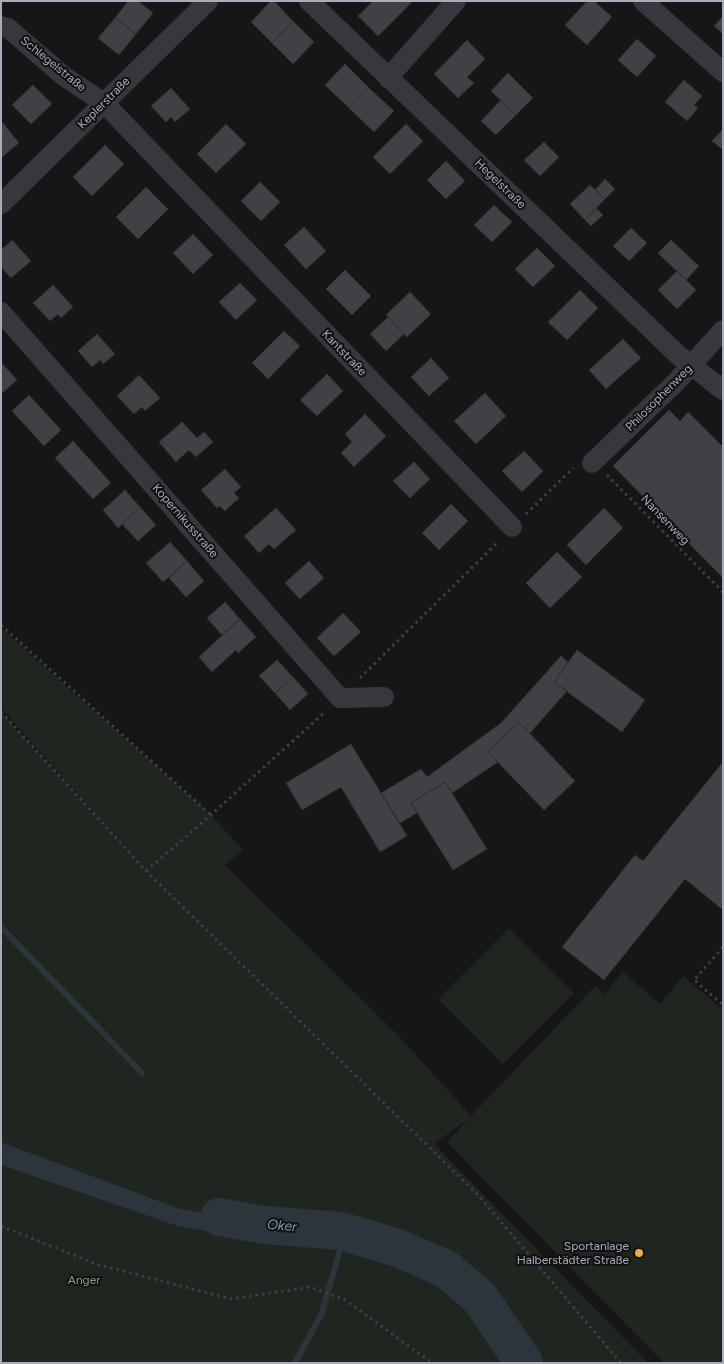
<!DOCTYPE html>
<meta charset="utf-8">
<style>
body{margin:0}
#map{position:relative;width:724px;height:1364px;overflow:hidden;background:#161618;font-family:Figtree,sans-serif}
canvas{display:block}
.frame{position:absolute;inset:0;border:2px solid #a8adb8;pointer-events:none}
</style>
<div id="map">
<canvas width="724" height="1364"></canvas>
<div class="frame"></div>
</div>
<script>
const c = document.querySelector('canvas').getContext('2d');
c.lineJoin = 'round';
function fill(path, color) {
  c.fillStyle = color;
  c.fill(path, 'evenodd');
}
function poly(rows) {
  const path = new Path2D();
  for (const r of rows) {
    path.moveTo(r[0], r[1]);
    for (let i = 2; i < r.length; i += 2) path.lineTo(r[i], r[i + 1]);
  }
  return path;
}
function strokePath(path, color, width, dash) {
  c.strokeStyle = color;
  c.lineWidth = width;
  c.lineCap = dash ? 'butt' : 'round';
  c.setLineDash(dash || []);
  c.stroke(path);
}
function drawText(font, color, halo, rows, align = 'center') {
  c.font = font + ' Figtree,sans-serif';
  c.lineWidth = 4;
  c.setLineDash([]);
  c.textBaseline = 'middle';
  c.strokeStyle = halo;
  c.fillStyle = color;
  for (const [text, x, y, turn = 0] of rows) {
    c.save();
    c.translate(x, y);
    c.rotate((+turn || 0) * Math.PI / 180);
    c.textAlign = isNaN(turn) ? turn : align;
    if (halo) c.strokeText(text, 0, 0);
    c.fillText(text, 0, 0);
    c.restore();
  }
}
const green = poly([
 [1,628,211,815,243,850,225,865,398,1035,471,1116,595,986,604,994,623,972,660,1004,683,976,723,1010,723,1363,664,1363,447,1142,468,1119,434,1144,648,1363,531,1363,491,1305,458,1276,409,1255,351,1234,273,1226,178,1208,1,1142,1,712,106,826,1,708],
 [509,928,574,993,503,1064,438,999],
 [1,1165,177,1226,265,1241,341,1247,397,1261,445,1283,479,1312,514,1363,1,1363]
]);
const water = poly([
 [1,1142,178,1208,273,1226,351,1234,409,1255,458,1276,491,1305,531,1363,514,1363,479,1312,445,1283,397,1261,341,1247,265,1241,177,1226,1,1165]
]);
const stream = poly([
 [1,927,142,1073],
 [295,1363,321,1315,341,1247,341,1231]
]);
const river = poly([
 [219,1217,265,1225,341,1231,398,1248,446,1269,480,1298,524,1363]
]);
const building = poly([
 [128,1,138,1,153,13,136,34,115,18,128,1],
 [271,1,274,1,293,21,272,43,251,22,271,1],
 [373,1,413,1,378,36,358,16,373,1],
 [587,1,594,1,612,17,587,45,565,25,587,1],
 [723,16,723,34,714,26,723,16],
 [115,18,136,34,119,55,98,38,115,18],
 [293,21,314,42,293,64,272,43,293,21],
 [637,39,656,56,637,77,618,60,637,39],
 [467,40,485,59,467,77,474,83,458,98,434,74,467,40],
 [345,64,369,88,349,108,325,85,345,64],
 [508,73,533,98,516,115,491,91,508,73],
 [684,80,702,96,694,105,698,108,687,121,665,102,684,80],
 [33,85,52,104,31,124,12,105,33,85],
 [171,88,190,109,175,122,171,117,166,122,151,106,171,88],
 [369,88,394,111,374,132,349,108,369,88],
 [501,100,516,115,496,135,481,121,501,100],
 [3,123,19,143,1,158,1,124,3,123],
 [226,124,246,144,216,173,197,154,226,124],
 [406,124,423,141,390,174,373,157,406,124],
 [723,129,723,150,712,141,723,129],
 [544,142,559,157,540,176,524,160,544,142],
 [105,145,124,164,92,196,73,177,105,145],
 [446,161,465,181,446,199,427,180,446,161],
 [605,179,615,189,605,199,595,190,605,179],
 [260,182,280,202,261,221,241,201,260,182],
 [590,185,605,199,585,220,570,204,590,185],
 [146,187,168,209,138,239,116,217,146,187],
 [494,205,512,222,492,242,474,225,494,205],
 [596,208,603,215,591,226,585,220,596,208],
 [304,227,326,251,306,269,284,245,304,227],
 [631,228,647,243,629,261,613,246,631,228],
 [193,234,213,255,193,274,173,253,193,234],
 [12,240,31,261,11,278,1,267,1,250,12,240],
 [671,240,699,266,686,280,658,253,671,240],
 [537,248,555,266,533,287,515,269,537,248],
 [345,270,371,296,352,315,326,289,345,270],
 [677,271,696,290,677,309,658,290,677,271],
 [240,283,257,300,236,320,219,302,240,283],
 [53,285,73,307,61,318,58,314,50,321,33,303,53,285],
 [580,290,598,308,567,340,548,322,580,290],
 [410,292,431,314,407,337,386,315,410,292],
 [388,317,404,334,386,351,370,334,388,317],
 [284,331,300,346,268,379,252,363,284,331],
 [97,334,115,354,103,364,100,360,92,367,78,351,97,334],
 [623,339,641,358,606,389,589,370,623,339],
 [431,358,449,378,429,396,411,377,431,358],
 [1,362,17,380,1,394,1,362],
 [327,374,343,391,317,416,300,400,327,374],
 [139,375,160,398,145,411,142,407,134,414,117,396,139,375],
 [485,393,506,416,476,444,454,421,485,393],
 [29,395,61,430,44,446,12,411,29,395],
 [669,410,680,421,688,412,723,447,723,578,613,466,669,410],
 [365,414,386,436,354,467,341,453,352,442,345,434,365,414],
 [182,422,197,438,204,432,213,442,196,457,189,450,176,462,159,442,182,422],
 [73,441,111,483,93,499,55,458,73,441],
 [524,451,543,471,522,492,502,471,524,451],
 [414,462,430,479,410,498,393,481,414,462],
 [225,469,241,487,234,493,239,498,225,511,220,506,217,508,201,490,225,469],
 [125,490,140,507,118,528,103,510,125,490],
 [451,504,468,521,439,550,422,533,451,504],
 [140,507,156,525,138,541,122,524,140,507],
 [276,508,296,530,274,549,269,544,259,553,244,536,276,508],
 [604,508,623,528,586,565,567,545,604,508],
 [170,542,187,561,163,582,146,563,170,542],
 [557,552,582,577,550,608,526,583,557,552],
 [187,561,204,581,186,597,169,578,187,561],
 [309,561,324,578,300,599,285,583,309,561],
 [225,602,240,619,222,635,207,618,225,602],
 [343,613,361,632,334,656,317,638,343,613],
 [240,619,256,637,238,653,236,650,212,672,199,657,240,619],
 [577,650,645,700,622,732,554,682,577,650],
 [561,656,568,662,554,682,567,691,530,733,519,722,488,752,498,762,452,793,445,782,411,803,417,813,400,823,381,793,421,769,427,777,501,723,561,656],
 [277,660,293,677,275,693,259,676,277,660],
 [293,677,308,694,290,710,275,693,293,677],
 [519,722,575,781,544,810,488,752,519,722],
 [351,744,407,836,380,852,341,787,302,810,286,783,351,744],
 [723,762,723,910,685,879,604,980,562,947,635,855,643,861,723,762],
 [445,782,487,849,453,870,411,803,445,782]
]);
const path = poly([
 [607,475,723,592],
 [526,514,573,468],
 [1,625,211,815],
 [360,678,498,542],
 [1,712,146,871,479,1196,621,1363],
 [146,871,211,815,325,712],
 [723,947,694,980,723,1005],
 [1,1226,96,1264,231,1299,310,1287,345,1300,432,1363]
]);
const street = poly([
 [309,1,678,355,723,390],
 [643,1,723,72],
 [1,26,8,28,65,77,104,103,512,527],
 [388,78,456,1],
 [1,204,208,1],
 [1,312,340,698,384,697],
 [592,463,677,381,723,330]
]);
const markers = [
 [639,1253,5,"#f2b134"]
];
const streetNames = [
 ["Schlegelstraße",53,64,39],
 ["Keplerstraße",104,103,-45],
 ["Hegelstraße",500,184,44],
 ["Kantstraße",344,353,46],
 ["Philosophenweg",659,398,-45],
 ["Nansenweg",665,520,46],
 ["Kopernikusstraße",185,521,49]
];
const poiNames = [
 ["Sportanlage",629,1246],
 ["Halberstädter Straße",629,1260]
];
const parkNames = [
 ["Anger",84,1280]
];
const waterNames = [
 ["Oker",282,1226,5]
];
fill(green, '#1e261f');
fill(water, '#2c353c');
strokePath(stream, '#2c353c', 6);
strokePath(river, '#2c353c', 38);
fill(building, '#404145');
strokePath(building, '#303034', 1);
strokePath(path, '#3d3f44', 3, [2.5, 4]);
strokePath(street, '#37383d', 20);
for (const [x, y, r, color] of markers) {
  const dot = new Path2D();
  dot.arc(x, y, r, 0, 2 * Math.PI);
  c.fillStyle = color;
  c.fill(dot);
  strokePath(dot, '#111113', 2);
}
drawText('12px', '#a8adb8', '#111113', streetNames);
drawText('12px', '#a8adb8', '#111113', poiNames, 'right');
drawText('12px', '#7fa381', '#111113', parkNames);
drawText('italic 14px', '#7f9bb3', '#111113', waterNames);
</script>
